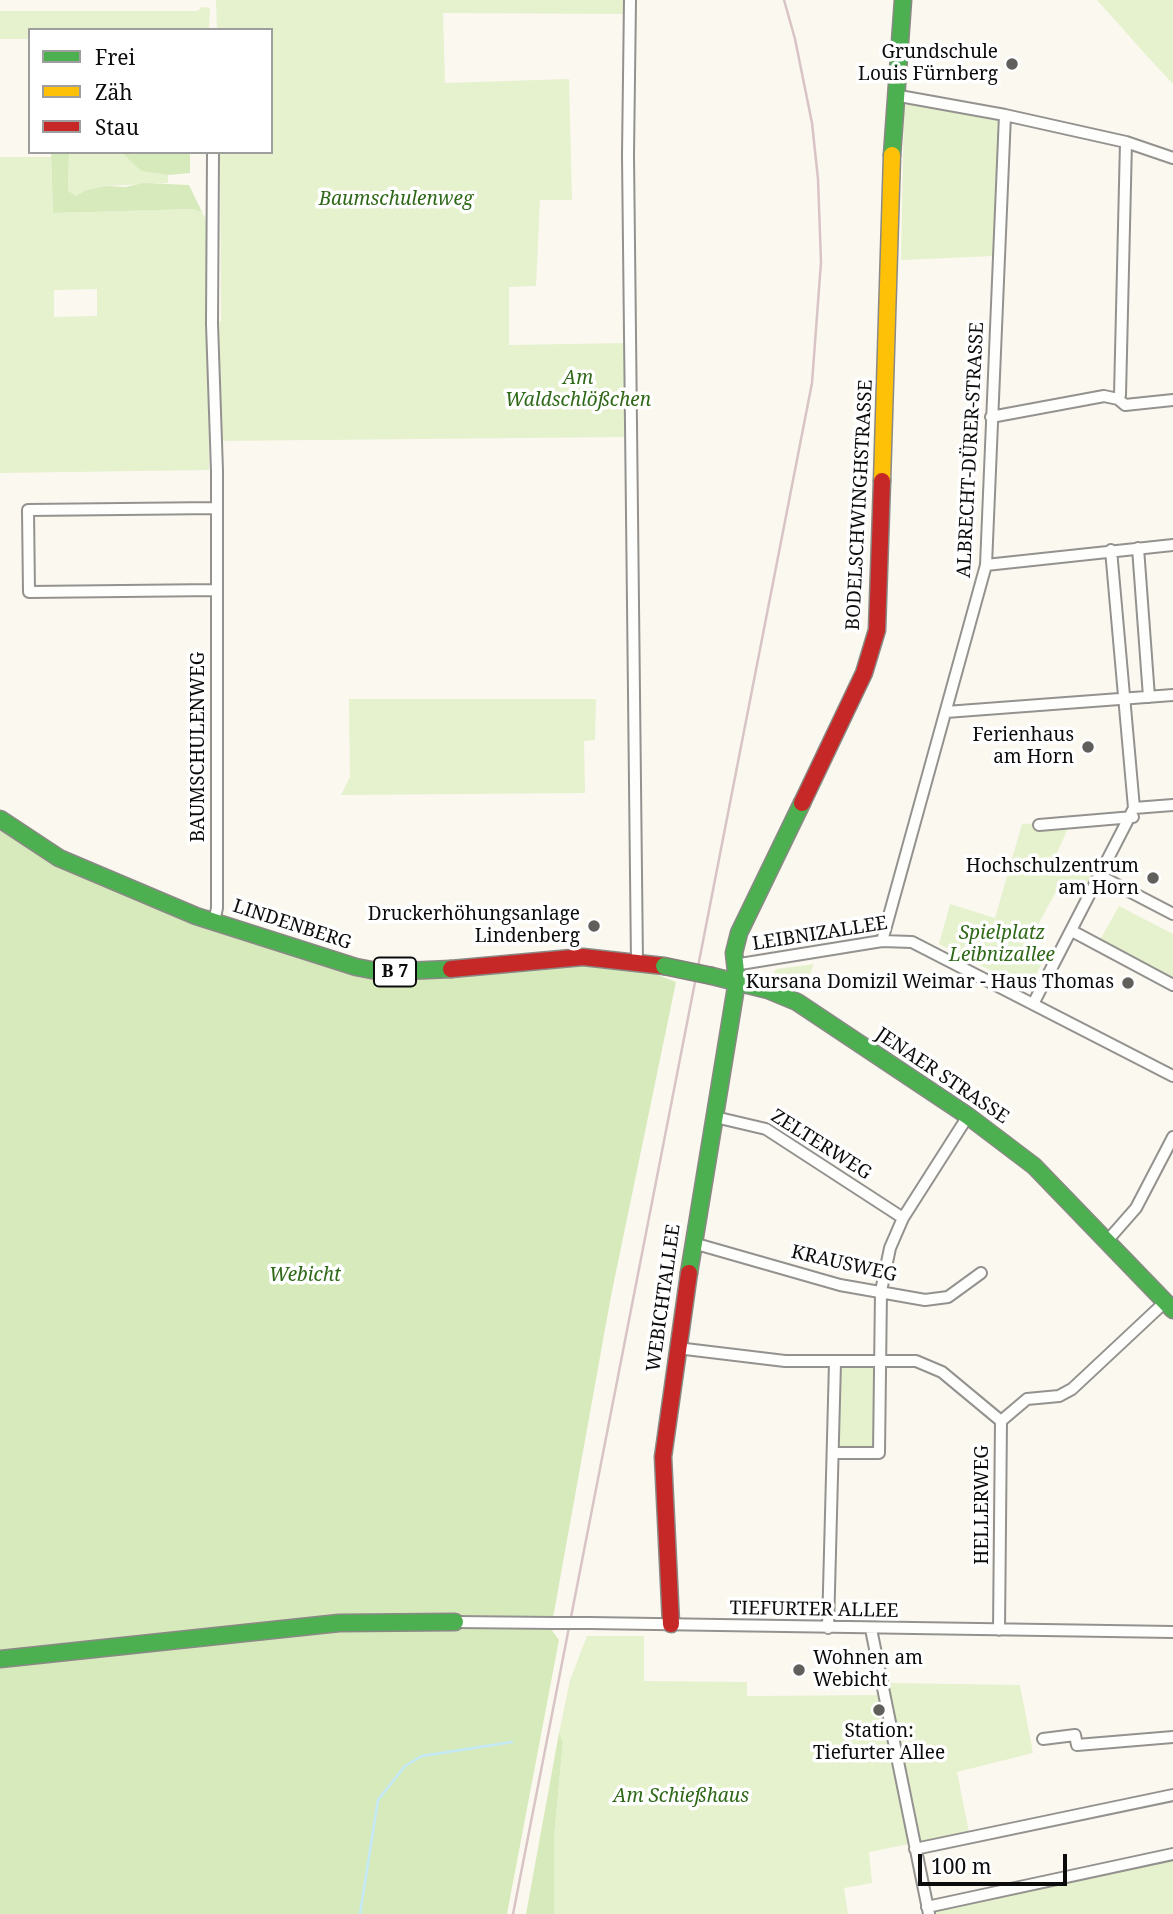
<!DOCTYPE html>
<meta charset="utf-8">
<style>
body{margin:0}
#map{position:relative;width:1173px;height:1914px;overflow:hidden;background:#fbf8f0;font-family:"Noto Serif",serif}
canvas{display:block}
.legend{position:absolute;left:28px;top:28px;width:245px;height:126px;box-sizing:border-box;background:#fff;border:2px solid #9e9e9e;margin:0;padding:9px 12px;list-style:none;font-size:21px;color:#0c0c0c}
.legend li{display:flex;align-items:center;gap:14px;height:35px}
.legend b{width:35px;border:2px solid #9e9e9e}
.scale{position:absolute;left:918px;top:1854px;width:149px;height:32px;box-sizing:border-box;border:4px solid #0c0c0c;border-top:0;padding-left:9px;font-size:21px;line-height:24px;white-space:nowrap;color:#0c0c0c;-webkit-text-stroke:5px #fff;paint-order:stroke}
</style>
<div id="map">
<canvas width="1173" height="1914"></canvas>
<ul class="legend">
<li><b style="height:9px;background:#4caf50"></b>Frei</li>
<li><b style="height:9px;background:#ffc107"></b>Zäh</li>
<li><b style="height:9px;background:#c62828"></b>Stau</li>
</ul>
<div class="scale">100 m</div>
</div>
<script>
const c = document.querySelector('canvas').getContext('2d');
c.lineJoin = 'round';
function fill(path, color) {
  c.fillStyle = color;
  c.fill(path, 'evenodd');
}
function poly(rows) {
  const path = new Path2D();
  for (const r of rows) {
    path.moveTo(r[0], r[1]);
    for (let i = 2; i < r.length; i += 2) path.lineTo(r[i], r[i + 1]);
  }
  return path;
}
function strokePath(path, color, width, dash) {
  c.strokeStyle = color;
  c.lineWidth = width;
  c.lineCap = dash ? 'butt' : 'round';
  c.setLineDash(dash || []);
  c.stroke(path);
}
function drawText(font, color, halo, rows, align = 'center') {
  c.font = font + ' "Noto Serif",serif';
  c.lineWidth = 7;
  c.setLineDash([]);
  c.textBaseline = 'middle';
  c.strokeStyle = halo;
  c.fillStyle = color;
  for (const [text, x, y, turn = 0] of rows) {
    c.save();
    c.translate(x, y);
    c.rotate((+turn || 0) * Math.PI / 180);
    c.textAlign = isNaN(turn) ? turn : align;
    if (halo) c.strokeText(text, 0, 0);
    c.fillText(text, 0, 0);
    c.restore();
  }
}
const green = poly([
 [216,0,624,0,624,14,443,13,445,83,569,79,572,200,540,200,536,286,509,287,509,345,627,343,628,437,216,441,216,323,221,321,220,152,271,152,271,30,217,30],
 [1097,0,1173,0,1173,84,1147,56],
 [201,7,210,8,209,30,30,30,30,39,0,39,0,11,198,11],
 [909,104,999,121,993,256,901,260,904,106],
 [69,152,121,152,141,171,168,175,168,183,106,186,86,190,76,196,68,192],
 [0,157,51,157,53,213,193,209,202,212,207,221,209,470,0,473],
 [97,289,97,316,54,317,54,290],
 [349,699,596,699,595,740,584,741,585,793,341,795,350,777],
 [1071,822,1056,855,1100,876,1087,902,1058,888,1029,941,1048,951,1033,981,1042,987,1038,995,939,944,950,904,995,918,1022,824],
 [1119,906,1173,934,1173,978,1100,940],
 [814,964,803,991,773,974,776,969],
 [841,1367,875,1367,874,1449,839,1448],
 [587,1636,644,1636,644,1681,747,1682,747,1696,890,1695,889,1683,1020,1685,1033,1753,957,1772,969,1832,869,1852,872,1883,844,1888,848,1914,554,1914,554,1837,563,1742,559,1733,570,1680],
 [1173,1858,1173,1914,934,1914,938,1909]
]);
const forest = poly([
 [51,152,69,152,68,191,76,196,86,190,106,186,125,187,144,183,189,185,202,212,193,209,53,213],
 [121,152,190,152,190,173,168,175,141,171],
 [0,827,354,973,599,965,653,973,676,982,611,1296,551,1629,559,1640,507,1914,0,1914],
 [559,1733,563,1742,554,1837,554,1914,526,1914]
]);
const stream = poly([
 [360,1914,378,1800,405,1766,422,1756,512,1742]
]);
const street = poly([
 [630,0,628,155,637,962],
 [894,95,1005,115,1126,142,1173,158],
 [213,152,212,324,217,471,217,908,214,922],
 [1118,399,1125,405,1173,400],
 [991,417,1104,396,1118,399,1120,395,1126,142],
 [1138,548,1149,697],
 [986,565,1173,545],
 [216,590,29,592,28,510,216,508],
 [946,712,1173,695],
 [1134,808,1173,805],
 [1039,825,1133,817],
 [1100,876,1173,914],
 [1072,931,1173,985],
 [882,941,986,565,1005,115],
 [734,965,882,941,912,942,1173,1076],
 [1033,1004,1134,808,1111,550],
 [715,1117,766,1129,903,1218],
 [1107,1241,1136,1208,1173,1137],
 [693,1243,840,1285,925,1300,948,1297,981,1273],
 [677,1348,785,1361,916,1361,942,1372,1001,1421],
 [834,1453,879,1453,881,1291,890,1248,903,1218,968,1116],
 [455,1622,555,1623],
 [590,1623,1173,1632],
 [828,1628,835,1362],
 [871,1629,929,1914],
 [999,1630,1001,1421,1027,1399,1059,1396,1072,1389,1165,1302],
 [1043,1739,1075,1735,1077,1745,1173,1737],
 [915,1849,1173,1795],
 [927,1907,1173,1854]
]);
const fast = poly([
 [892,155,903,0],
 [0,819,59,858,196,916,356,967,382,972,451,969],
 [712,976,768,990,797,1002,968,1116,1034,1166,1173,1310],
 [689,1273,737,981,734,953,739,933,802,803],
 [0,1659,339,1623,455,1622]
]);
const slow = poly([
 [882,481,892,155]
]);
const jam = poly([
 [802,803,864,673,877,630,882,481],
 [451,969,583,957,664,966],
 [671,1624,663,1457,689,1273]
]);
const rail = poly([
 [513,1914,812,383,821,262,818,179,812,123,795,39,784,0]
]);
const streetBridge = poly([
 [555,1623,590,1623]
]);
const fastBridge = poly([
 [664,966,712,976]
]);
const markers = [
 [1012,64,7,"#605f5c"],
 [1088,747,7,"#605f5c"],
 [1153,878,7,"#605f5c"],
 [594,926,7,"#605f5c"],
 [1128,983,7,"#605f5c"],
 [799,1670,7,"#605f5c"],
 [879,1710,7,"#605f5c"]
];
const shields = [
 [395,972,42]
];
const shieldNames = [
 ["B 7",395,972]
];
const poiNames = [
 ["Grundschule",998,53],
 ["Louis Fürnberg",998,75],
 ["Ferienhaus",1074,736],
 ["am Horn",1074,758],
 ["Hochschulzentrum",1139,867],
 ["am Horn",1139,889],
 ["Druckerhöhungsanlage",580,915],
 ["Lindenberg",580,937],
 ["Kursana Domizil Weimar - Haus Thomas",1114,983],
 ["Wohnen am",813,1659,"left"],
 ["Webicht",813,1681,"left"],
 ["Station:",879,1732,"center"],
 ["Tiefurter Allee",879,1754,"center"]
];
const parkNames = [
 ["Baumschulenweg",396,200],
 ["Am",578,379],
 ["Waldschlößchen",578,401],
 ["Spielplatz",1002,934],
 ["Leibnizallee",1002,956],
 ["Webicht",305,1276],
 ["Am Schießhaus",681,1797]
];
const streetNames = [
 ["ALBRECHT-DÜRER-STRASSE",971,450,-87],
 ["BODELSCHWINGHSTRASSE",860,505,-87],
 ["BAUMSCHULENWEG",199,747,-90],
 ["LINDENBERG",292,925,18],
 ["LEIBNIZALLEE",820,934,-9],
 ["JENAER STRASSE",942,1076,34],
 ["ZELTERWEG",821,1145,32],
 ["KRAUSWEG",844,1264,13],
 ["WEBICHTALLEE",664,1298,-82],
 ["HELLERWEG",983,1505,-90],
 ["TIEFURTER ALLEE",814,1610,1]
];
fill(green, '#e6f1ce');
fill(forest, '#d7eabc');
strokePath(stream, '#c4eaf8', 2.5);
strokePath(street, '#94928f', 14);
strokePath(fast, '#8a8985', 19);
strokePath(slow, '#8a8985', 19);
strokePath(jam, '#8a8985', 19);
strokePath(street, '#fefefd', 10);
strokePath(fast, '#4caf50', 16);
strokePath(slow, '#ffc107', 16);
strokePath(jam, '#c62828', 16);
strokePath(rail, '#d8c3c5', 2.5);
strokePath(streetBridge, '#94928f', 14, []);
strokePath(fastBridge, '#81807c', 19, []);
strokePath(streetBridge, '#fefefd', 10);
strokePath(fastBridge, '#4caf50', 16);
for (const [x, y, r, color] of markers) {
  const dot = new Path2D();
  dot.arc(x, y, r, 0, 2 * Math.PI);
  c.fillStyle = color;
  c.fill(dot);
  strokePath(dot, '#fff', 2.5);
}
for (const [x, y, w] of shields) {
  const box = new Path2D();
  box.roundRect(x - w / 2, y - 14.5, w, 29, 5);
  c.fillStyle = '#fff';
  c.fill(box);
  strokePath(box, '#0c0c0c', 2);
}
drawText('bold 18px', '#0c0c0c', null, shieldNames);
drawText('19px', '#0c0c0c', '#fff', poiNames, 'right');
drawText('italic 19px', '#2f6918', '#fff', parkNames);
drawText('19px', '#0c0c0c', '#fff', streetNames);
</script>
